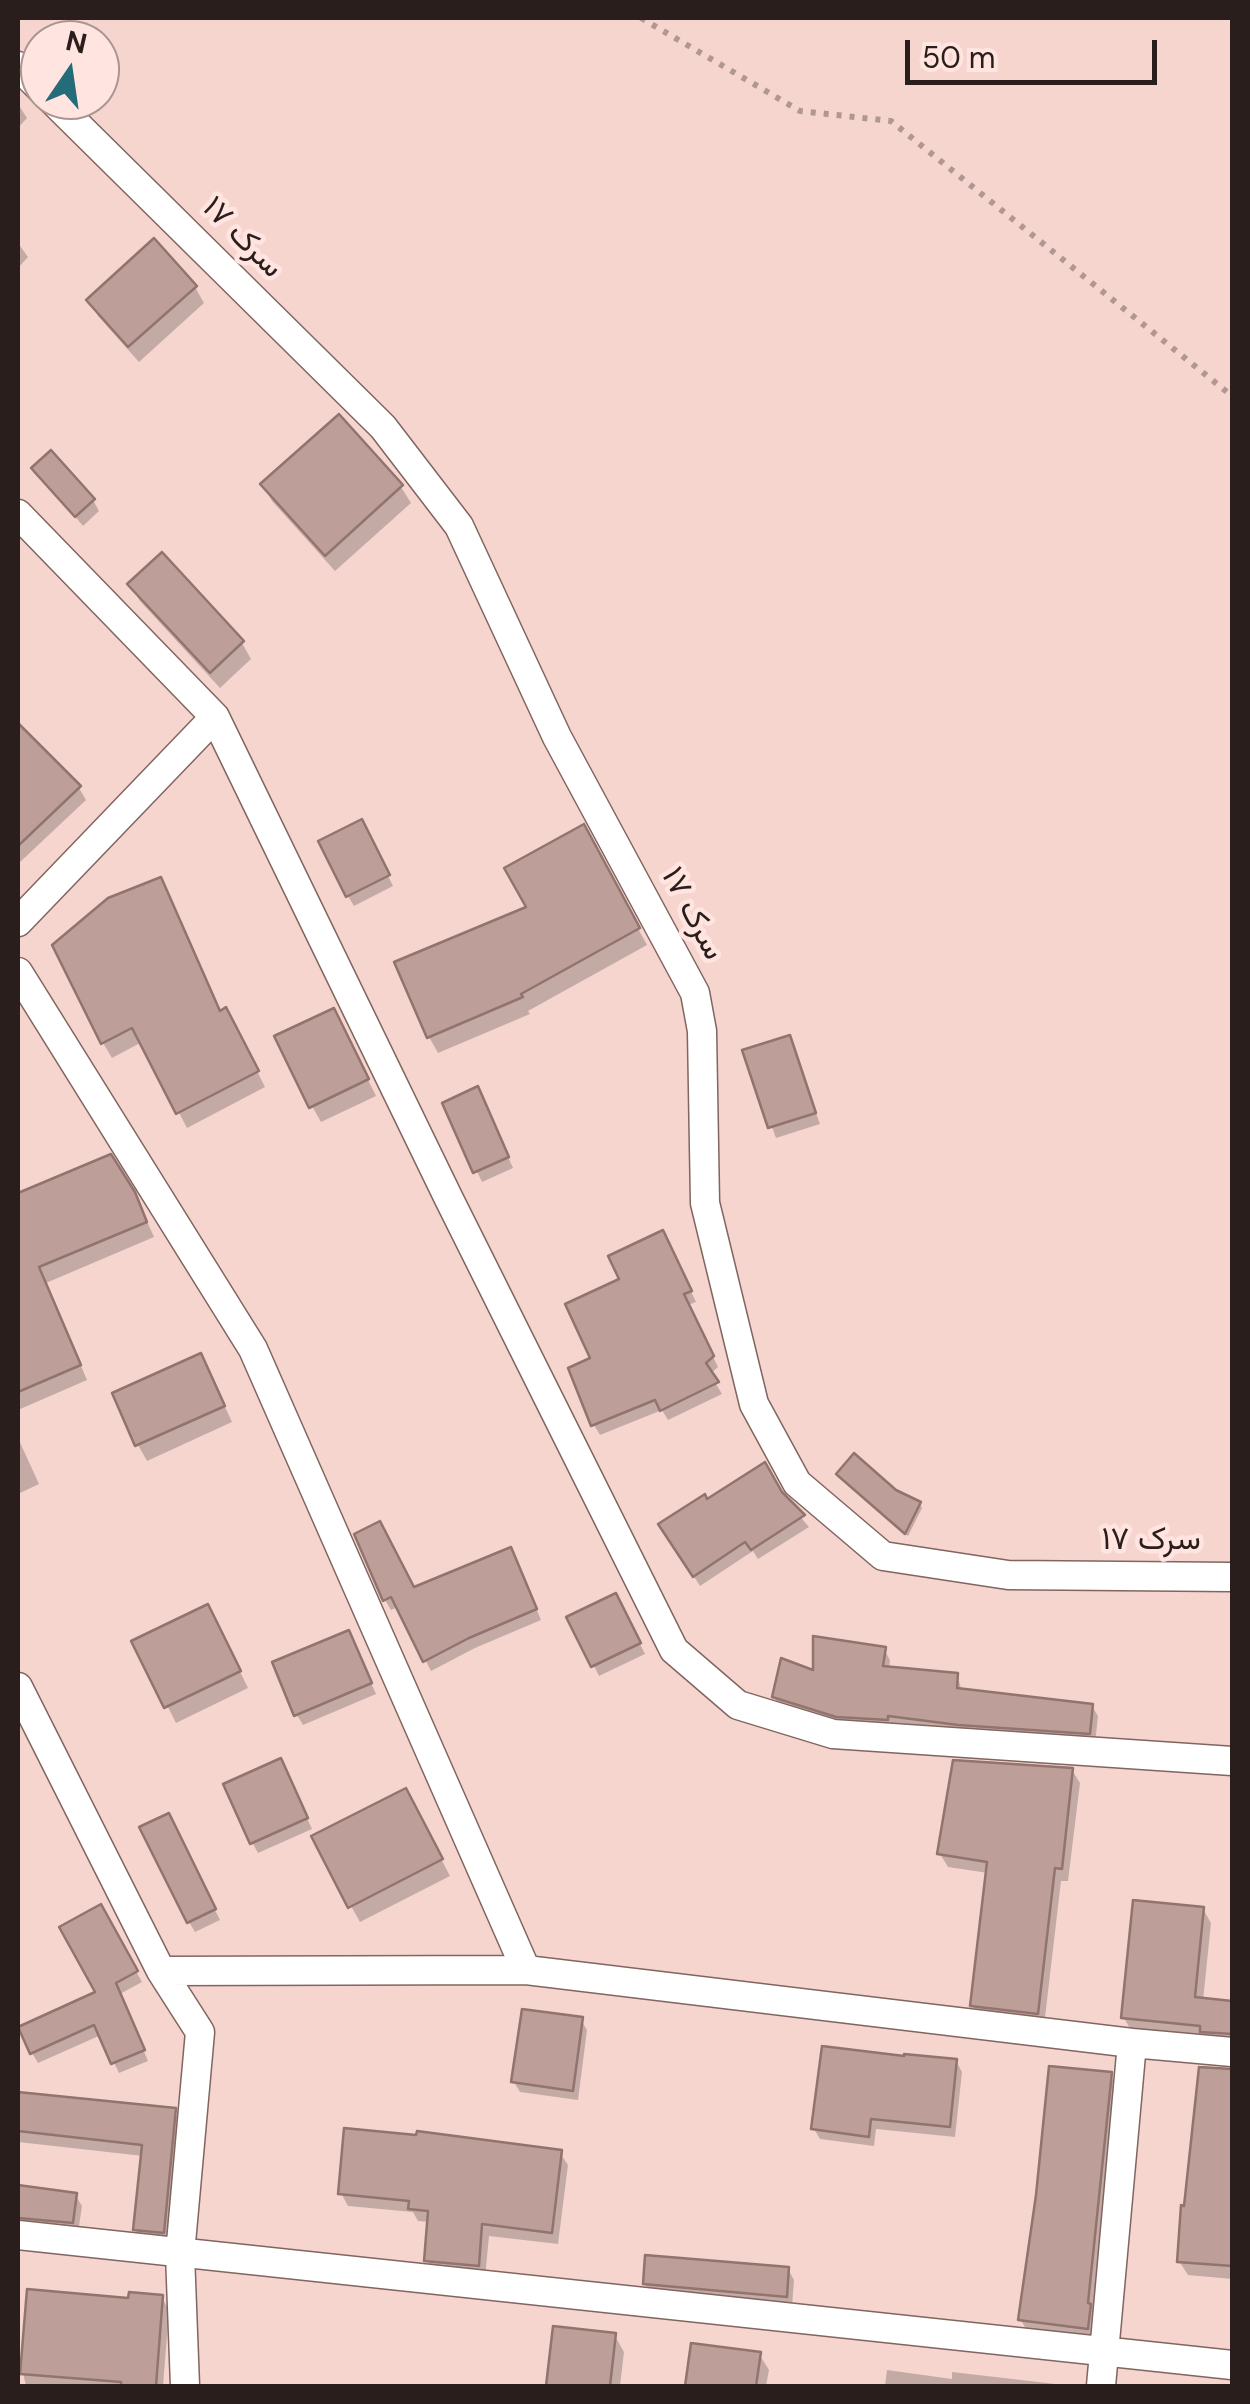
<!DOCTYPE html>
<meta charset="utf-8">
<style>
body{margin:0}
#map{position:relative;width:1250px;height:2404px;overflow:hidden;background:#f6d5cf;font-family:"DM Sans",sans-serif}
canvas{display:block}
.frame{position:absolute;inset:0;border:20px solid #2a1e1c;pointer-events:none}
.north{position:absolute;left:20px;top:20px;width:100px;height:100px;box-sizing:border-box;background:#ffe4df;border:2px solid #aa9591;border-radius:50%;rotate:13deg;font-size:28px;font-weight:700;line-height:40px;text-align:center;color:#2a1e1c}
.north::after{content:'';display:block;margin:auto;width:35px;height:45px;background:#246c79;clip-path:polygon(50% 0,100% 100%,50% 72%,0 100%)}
.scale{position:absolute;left:905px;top:40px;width:252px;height:45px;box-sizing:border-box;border:5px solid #2a1e1c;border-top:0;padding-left:12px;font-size:30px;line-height:35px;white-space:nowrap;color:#2a1e1c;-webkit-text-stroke:8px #ffe4df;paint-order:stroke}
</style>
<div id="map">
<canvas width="1250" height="2404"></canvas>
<div class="frame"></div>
<div class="north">N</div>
<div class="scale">50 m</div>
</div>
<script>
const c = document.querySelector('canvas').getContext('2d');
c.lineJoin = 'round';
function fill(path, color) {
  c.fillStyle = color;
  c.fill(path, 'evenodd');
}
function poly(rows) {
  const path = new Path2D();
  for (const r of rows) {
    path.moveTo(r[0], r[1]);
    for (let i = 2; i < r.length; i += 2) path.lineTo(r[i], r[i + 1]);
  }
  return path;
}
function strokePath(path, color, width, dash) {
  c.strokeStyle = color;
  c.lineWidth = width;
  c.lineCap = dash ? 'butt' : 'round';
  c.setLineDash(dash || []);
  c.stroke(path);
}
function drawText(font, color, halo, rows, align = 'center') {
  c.font = font + ' "DM Sans",Vazirmatn,sans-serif';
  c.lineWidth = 9;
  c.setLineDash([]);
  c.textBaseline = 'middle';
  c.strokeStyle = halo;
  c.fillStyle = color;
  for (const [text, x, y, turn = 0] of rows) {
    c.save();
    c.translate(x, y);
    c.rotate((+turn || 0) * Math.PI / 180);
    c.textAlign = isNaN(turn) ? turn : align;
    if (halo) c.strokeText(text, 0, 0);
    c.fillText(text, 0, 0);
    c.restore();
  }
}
const shadow = poly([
 [18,104,27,118,18,128],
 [18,243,28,257,18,268],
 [195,287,204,303,139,362,98,316,89,300],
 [339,418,401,487,411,503,335,571,272,501,263,485],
 [34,468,93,500,99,511,83,526],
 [162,556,242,643,251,659,220,688,140,601,130,585],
 [18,727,79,788,86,800,18,864],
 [583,827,647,945,528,1011,530,1014,438,1053,429,1037,529,908],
 [367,833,393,886,354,906,348,896],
 [160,880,220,1013,234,1025,265,1087,187,1128,142,1042,112,1058,103,1043,103,901,111,901],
 [342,1027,376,1096,321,1122,312,1106],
 [789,1038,820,1124,776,1138,745,1052],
 [483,1100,513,1168,482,1182,445,1104],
 [27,1198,142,1210,154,1237,46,1283,87,1380,18,1410,18,1203],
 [668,1243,696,1302,688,1305,718,1367,710,1374,722,1394,668,1420,662,1410,600,1435,594,1425,594,1360,623,1280],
 [209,1372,232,1422,147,1461,138,1445],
 [18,1438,39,1484,18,1494],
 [841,1478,895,1492,920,1504,922,1508,908,1536],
 [781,1494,809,1527,758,1559,753,1551,700,1586,668,1536,707,1502],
 [357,1536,414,1590,516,1560,541,1620,475,1648,431,1671,398,1607,391,1610,385,1600],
 [621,1606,645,1654,599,1676,570,1618],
 [216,1623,248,1688,176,1723,135,1642],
 [353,1643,376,1694,303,1725,297,1715],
 [884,1649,890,1660,889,1669,957,1675,962,1691,1092,1706,1098,1716,1095,1744,844,1727,780,1707,774,1697,815,1673],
 [1072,1770,1080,1783,1068,1881,1061,1881,1044,2026,980,2019,973,2005,988,1873,948,1867,940,1854],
 [286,1772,312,1829,258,1853,252,1842],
 [414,1807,450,1876,360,1922,351,1906],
 [174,1826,220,1920,195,1932,189,1922],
 [100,1907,142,1982,120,1994,148,2061,119,2073,101,2035,38,2063,32,2053,98,1993],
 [1203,1909,1211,1923,1203,2001,1232,2003,1232,2047,1132,2032,1124,2018],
 [581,2020,587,2030,578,2100,520,2092,514,2082],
 [956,2061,962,2072,955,2137,876,2129,874,2146,820,2139,814,2129],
 [1202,2069,1232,2070,1232,2279,1188,2275,1179,2261],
 [1110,2075,1118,2088,1095,2341,1028,2332,1020,2319],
 [18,2094,174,2111,181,2123,170,2244,142,2241,135,2229,143,2156,18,2142],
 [560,2153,568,2165,558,2244,489,2236,485,2278,434,2273,427,2260,430,2222,418,2221,413,2212,348,2206,341,2193],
 [21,2188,76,2196,82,2206,78,2233,23,2228,18,2219],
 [788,2269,794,2280,792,2307,651,2294,645,2284],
 [162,2298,169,2310,163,2386,26,2386,23,2373],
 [555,2329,615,2336,624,2352,620,2386,549,2386],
 [693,2345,759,2354,769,2370,766,2386,688,2386],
 [887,2370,952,2379,952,2372,1073,2386,885,2386]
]);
const building = poly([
 [154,238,197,286,128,347,86,300,154,238],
 [339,414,403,485,325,556,260,484,339,414],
 [51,450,95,499,75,517,31,468,51,450],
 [162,552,244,641,210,673,127,584,162,552],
 [18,723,81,786,18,846,18,723],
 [362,819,390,875,346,897,318,841,362,819],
 [584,824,640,928,521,994,523,997,427,1038,394,962,526,907,504,868,584,824],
 [161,877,220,1011,226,1007,259,1071,176,1114,132,1028,101,1044,52,945,108,898,161,877],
 [334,1008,369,1079,309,1108,274,1036,334,1008],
 [790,1035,816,1113,768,1128,742,1050,790,1035],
 [478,1086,509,1157,473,1173,442,1103,478,1086],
 [111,1154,135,1192,147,1222,39,1267,81,1365,18,1392,18,1193,111,1154],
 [663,1230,692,1291,684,1294,714,1356,706,1363,719,1382,660,1411,655,1400,591,1426,568,1368,590,1358,565,1304,619,1279,608,1256,663,1230],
 [201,1353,225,1406,135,1446,112,1393,201,1353],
 [854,1453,896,1490,921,1502,905,1534,836,1474,854,1453],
 [765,1462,782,1492,805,1515,751,1550,745,1542,693,1577,658,1524,705,1494,707,1499,765,1462],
 [380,1521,414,1587,511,1547,537,1609,469,1638,423,1662,391,1597,383,1601,354,1534,380,1521],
 [616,1593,641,1643,591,1667,566,1617,616,1593],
 [208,1604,241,1671,164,1708,131,1641,208,1604],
 [349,1630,372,1683,294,1716,272,1662,349,1630],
 [813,1636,886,1647,883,1666,958,1673,957,1688,1093,1704,1090,1734,958,1725,888,1716,888,1720,836,1717,772,1697,781,1658,813,1670,813,1636],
 [281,1758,308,1818,250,1844,223,1784,281,1758],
 [953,1760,1073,1768,1062,1869,1055,1868,1038,2014,970,2006,987,1862,937,1854,953,1760],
 [406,1788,443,1859,348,1908,311,1836,406,1788],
 [169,1813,216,1909,187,1923,139,1827,169,1813],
 [1133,1900,1204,1907,1195,1997,1232,2001,1232,2034,1200,2032,1200,2026,1121,2018,1133,1900],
 [101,1904,138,1971,116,1983,145,2050,111,2064,94,2025,30,2054,18,2027,95,1992,59,1927,101,1904],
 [522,2009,583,2017,573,2091,511,2082,522,2009],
 [822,2046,904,2056,904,2054,957,2059,950,2127,871,2119,869,2137,811,2129,822,2046],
 [1049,2066,1112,2072,1088,2303,1091,2304,1088,2329,1018,2320,1036,2195,1049,2066],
 [1199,2067,1232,2069,1232,2266,1177,2262,1181,2205,1184,2206,1199,2067],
 [18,2092,176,2108,164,2233,133,2230,142,2145,18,2131,18,2092],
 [344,2128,416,2135,417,2131,562,2150,552,2233,482,2224,479,2266,424,2261,428,2211,408,2209,409,2201,338,2194,344,2128],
 [18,2185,77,2193,73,2223,18,2218,18,2185],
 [645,2255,789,2267,787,2297,643,2284,645,2255],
 [27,2289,128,2298,129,2292,163,2295,156,2386,121,2386,121,2382,20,2374,27,2289],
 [553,2326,616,2333,610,2386,546,2386,553,2326],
 [691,2343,761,2352,756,2386,685,2386,691,2343]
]);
const path = poly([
 [641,18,800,111,891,121,1232,396]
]);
const minor = poly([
 [18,66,40,88],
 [52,100,383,427,459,526,557,737,695,993,702,1031,705,1203,754,1404,797,1483,883,1556,1008,1575,1232,1577],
 [18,514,215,717,448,1197,674,1650,738,1705,833,1734,1232,1761],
 [18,922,215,717],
 [18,972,253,1349,526,1970],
 [18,1687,161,1971,200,2032,180,2254,185,2386],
 [161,1971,526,1970,1132,2043,1101,2386],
 [1132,2043,1232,2052],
 [18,2235,1232,2365]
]);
const streetNames = [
 ["سرک ۱۷",242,238,45],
 ["سرک ۱۷",692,914,62],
 ["سرک ۱۷",1151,1541]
];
fill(shadow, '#0003');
fill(building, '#bd9e98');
strokePath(building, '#91746e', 2.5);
strokePath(minor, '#81655f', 31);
strokePath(path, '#b09792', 6, [5, 8]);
strokePath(minor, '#fff', 28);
drawText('32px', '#2a1e1c', '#ffe4df', streetNames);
</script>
